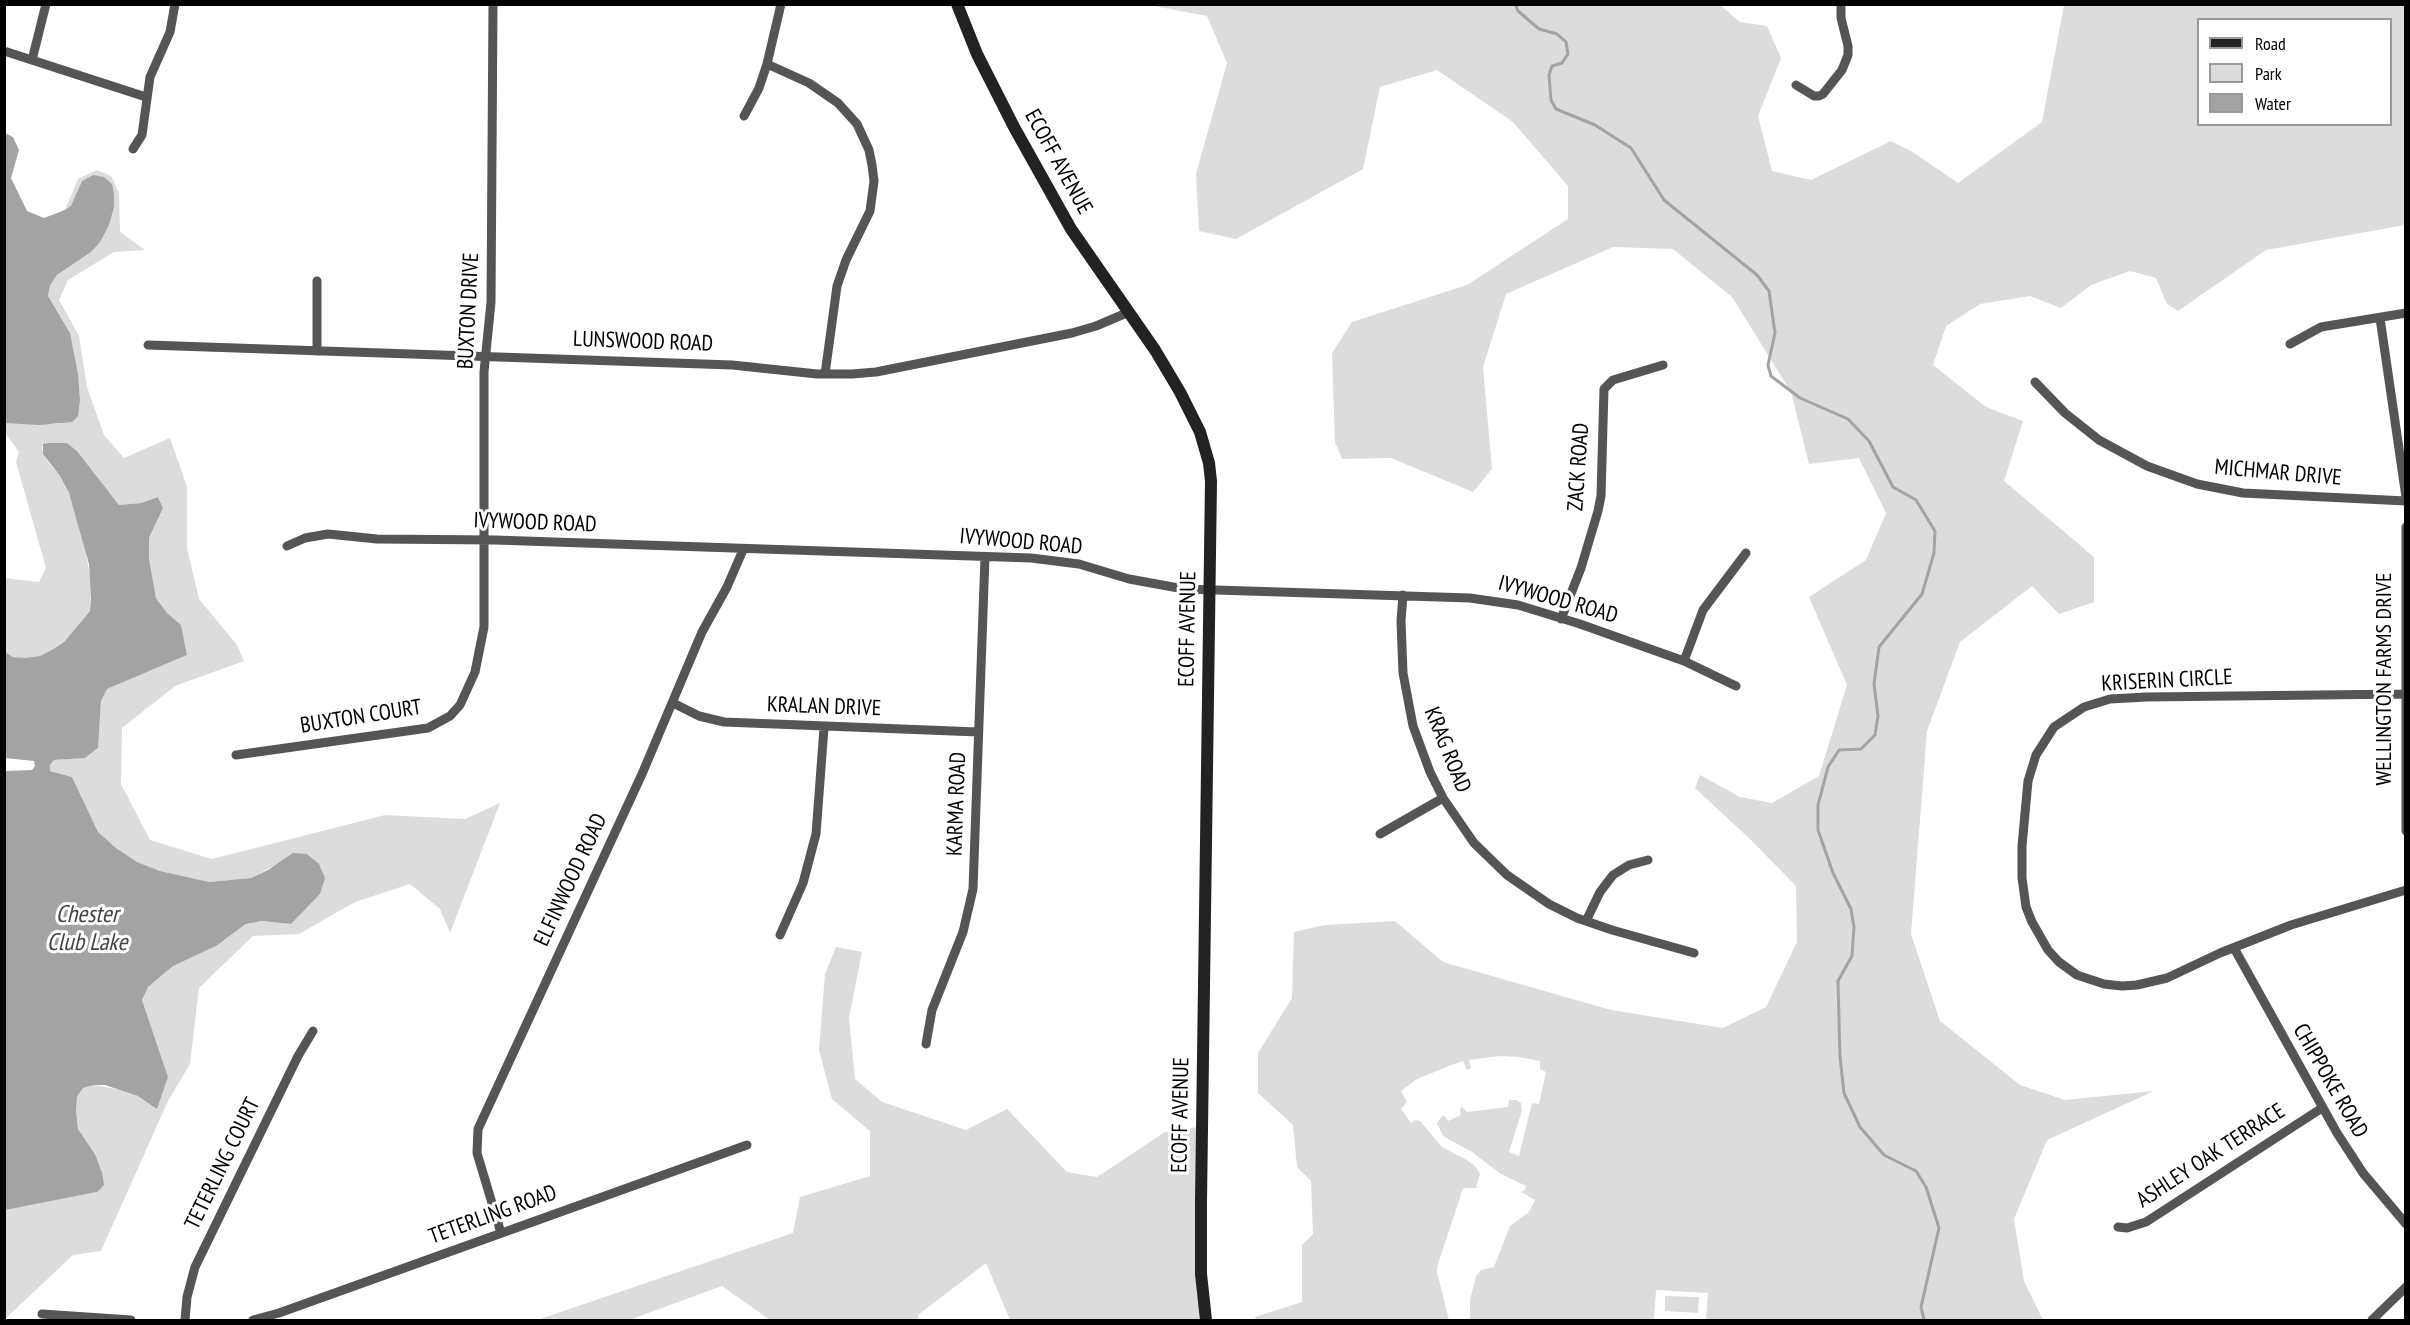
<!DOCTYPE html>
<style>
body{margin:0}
#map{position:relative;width:2410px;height:1325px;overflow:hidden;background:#fff;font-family:"PT Sans Narrow",sans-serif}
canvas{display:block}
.frame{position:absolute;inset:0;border:6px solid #000;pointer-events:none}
.legend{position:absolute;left:2197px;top:18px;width:195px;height:108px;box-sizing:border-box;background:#fff;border:2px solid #999;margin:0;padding:8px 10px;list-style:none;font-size:18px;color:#000}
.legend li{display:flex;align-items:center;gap:12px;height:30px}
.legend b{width:30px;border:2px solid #999}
</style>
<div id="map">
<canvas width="2410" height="1325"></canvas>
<div class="frame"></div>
<ul class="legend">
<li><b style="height:8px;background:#222"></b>Road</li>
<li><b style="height:16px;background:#dcdcdc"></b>Park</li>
<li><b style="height:16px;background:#a3a3a3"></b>Water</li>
</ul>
</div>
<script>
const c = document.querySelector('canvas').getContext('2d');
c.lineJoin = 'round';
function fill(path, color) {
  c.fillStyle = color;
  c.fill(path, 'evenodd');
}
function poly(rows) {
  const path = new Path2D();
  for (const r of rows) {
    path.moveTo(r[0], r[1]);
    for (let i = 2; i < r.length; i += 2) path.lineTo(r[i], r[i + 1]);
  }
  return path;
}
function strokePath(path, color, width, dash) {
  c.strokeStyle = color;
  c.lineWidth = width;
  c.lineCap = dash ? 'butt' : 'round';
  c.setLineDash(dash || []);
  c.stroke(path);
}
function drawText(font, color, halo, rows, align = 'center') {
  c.font = font + ' "PT Sans Narrow",sans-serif';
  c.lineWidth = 6;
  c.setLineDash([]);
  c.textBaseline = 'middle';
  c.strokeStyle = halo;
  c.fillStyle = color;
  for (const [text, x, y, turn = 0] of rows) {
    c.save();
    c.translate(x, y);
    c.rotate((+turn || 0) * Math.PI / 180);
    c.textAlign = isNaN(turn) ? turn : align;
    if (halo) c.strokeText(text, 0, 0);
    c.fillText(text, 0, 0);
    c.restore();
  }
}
const green = poly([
 [1149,5,1720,5,1740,22,1767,26,1781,58,1758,116,1772,171,1811,180,1891,141,1911,151,1958,183,2042,122,2064,5,2405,5,2405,225,2266,250,2178,311,2167,304,2156,278,2130,271,2091,285,2061,308,2030,296,1980,304,1946,326,1933,365,1986,407,2023,421,2004,481,2094,557,2094,602,2059,614,2032,586,1960,642,1927,731,1911,934,1940,1021,2020,1085,2065,1100,2154,1091,2047,1140,2014,1219,2024,1281,2043,1320,1706,1320,1708,1293,1656,1290,1654,1320,1470,1320,1470,1300,1476,1276,1481,1270,1494,1267,1510,1226,1529,1212,1535,1200,1521,1192,1525,1190,1526,1186,1501,1174,1472,1152,1443,1136,1437,1123,1442,1116,1445,1116,1448,1121,1461,1115,1460,1109,1462,1107,1467,1112,1508,1107,1509,1100,1516,1100,1521,1103,1522,1110,1509,1152,1519,1156,1532,1103,1539,1104,1546,1072,1540,1069,1540,1061,1518,1057,1500,1056,1469,1060,1471,1068,1467,1070,1463,1061,1454,1064,1417,1079,1401,1091,1407,1102,1401,1109,1411,1123,1416,1120,1420,1121,1442,1147,1467,1160,1476,1167,1480,1174,1476,1188,1463,1188,1438,1264,1437,1272,1449,1320,1256,1320,1255,1317,1302,1302,1302,1245,1313,1234,1311,1181,1297,1167,1293,1125,1258,1093,1258,1053,1292,998,1294,932,1325,925,1395,921,1443,962,1611,1010,1723,1028,1766,1007,1797,942,1796,886,1750,839,1695,788,1700,775,1740,797,1772,803,1819,776,1847,685,1809,597,1866,560,1886,513,1859,458,1809,464,1791,392,1732,297,1673,249,1613,247,1506,294,1483,367,1492,469,1473,492,1391,458,1342,459,1335,442,1332,353,1352,322,1467,285,1568,219,1568,186,1513,122,1437,70,1380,87,1363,169,1236,239,1199,231,1196,174,1227,63,1207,16],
 [2198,20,2390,20,2390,124,2198,124],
 [97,170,111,176,119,193,120,232,145,250,114,252,68,280,59,300,79,336,87,387,104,435,124,458,170,438,187,487,187,548,199,599,237,645,244,661,175,686,122,728,121,784,150,840,212,859,385,815,465,819,500,803,450,933,440,909,410,884,355,902,299,934,253,936,199,988,190,1064,168,1101,101,1251,73,1255,5,1319,5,1210,97,1192,102,1171,95,1154,78,1129,76,1111,77,1097,83,1088,94,1085,121,1090,138,1096,157,1108,168,1077,142,1000,148,987,173,966,216,946,246,924,262,921,291,924,320,894,279,863,251,878,209,882,160,871,137,862,116,848,98,832,72,777,50,771,50,765,54,760,85,758,98,748,101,701,107,689,187,655,181,625,167,613,156,598,152,576,149,558,149,538,163,508,158,497,141,503,119,505,77,451,67,443,43,444,42,449,48,462,60,476,69,493,84,539,91,584,90,611,64,642,40,656,25,658,13,657,5,652,5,578,39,582,46,568,16,462,19,452,5,433,5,423,58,424,80,400,78,373,70,333,48,296,50,286,57,275,91,252,100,242,93,175,82,181,71,207,65,210,78,179],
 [836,947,862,952,849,1018,855,1079,882,1102,966,1130,1007,1109,1067,1172,1097,1177,1165,1132,1198,1127,1201,1320,1010,1320,986,1263,918,1315,918,1320,770,1320,722,1286,629,1320,537,1320,793,1233,800,1197,870,1176,870,1131,832,1099,819,1050,825,974],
 [1665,1296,1699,1297,1698,1313,1665,1311]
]);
const water = poly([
 [5,133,13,137,19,150,11,178,27,211,44,218,65,210,71,206,82,181,93,175,104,177,112,184,114,194,114,207,109,225,100,242,91,252,57,275,50,286,48,296,70,333,78,373,80,400,78,416,72,422,39,425,5,423],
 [49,443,67,443,77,451,119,505,141,503,158,497,163,508,149,538,149,558,152,576,156,598,167,613,181,625,187,655,107,689,101,701,98,748,85,758,54,760,50,765,50,771,72,777,98,832,116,848,137,862,160,871,209,882,251,878,268,870,293,853,307,854,319,864,325,878,320,894,291,924,262,921,246,924,216,946,173,966,148,987,142,1000,168,1077,157,1109,138,1096,105,1085,94,1085,83,1088,77,1097,76,1111,78,1129,95,1154,102,1172,104,1185,97,1192,5,1210,5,771,32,770,35,766,34,761,5,758,5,652,13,657,25,658,40,656,53,649,64,642,90,611,91,598,89,564,69,493,60,476,43,454,43,444]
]);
const stream = poly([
 [1515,4,1518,11,1539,29,1557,34,1566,42,1568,54,1562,63,1552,66,1549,75,1551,100,1556,109,1595,125,1631,148,1664,200,1757,275,1769,291,1775,333,1768,365,1771,376,1800,398,1848,419,1869,441,1893,487,1916,500,1935,531,1934,553,1922,594,1879,647,1874,684,1878,716,1875,735,1861,749,1839,750,1828,767,1818,805,1818,830,1833,873,1851,909,1854,927,1852,956,1838,981,1840,1057,1844,1093,1860,1127,1884,1155,1916,1171,1926,1187,1939,1228,1921,1307,1924,1320]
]);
const street = poly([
 [4,51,146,97],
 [32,60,46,4],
 [767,64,809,83,838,103,857,124,869,150,872,165,874,181,870,211,846,260,837,286,825,374],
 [1796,85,1814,96,1819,96,1823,94,1842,70,1848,55,1848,46,1841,18,1841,4],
 [744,116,759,88,767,64,781,4],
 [133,149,142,135,150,77,170,32,175,4],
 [2380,318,2406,497],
 [2290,344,2321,327,2406,313],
 [148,345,732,365,817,374,852,374,876,372,1072,333,1096,326,1129,312],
 [317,351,317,281],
 [2035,382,2065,413,2099,440,2147,466,2197,484,2243,493,2406,501],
 [2406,527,2406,831],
 [287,546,305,538,328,534,377,539,495,540,1031,558,1079,564,1129,579,1184,589,1470,598,1518,605,1580,624,1684,661,1736,686],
 [1403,595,1401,621,1403,673,1413,726,1430,772,1443,798,1474,843,1507,875,1549,904,1577,918,1612,930,1694,953],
 [1561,619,1581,568,1598,511,1601,496,1604,389,1613,380,1663,365],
 [1684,661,1703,610,1746,553],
 [2406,694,2146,697,2110,699,2084,707,2054,727,2036,755,2028,781,2022,846,2022,878,2026,907,2032,922,2048,950,2059,962,2077,975,2104,984,2122,986,2137,985,2167,978,2220,953,2291,925,2406,890],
 [673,703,699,716,724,722,978,732],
 [236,755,428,728,450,716,460,705,475,672,484,627,484,372,491,302,493,4],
 [1380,834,1443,798],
 [1586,921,1600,892,1613,875,1629,865,1648,860],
 [780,935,803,883,816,834,824,728],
 [2234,948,2337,1133,2363,1173,2406,1224],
 [926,1044,932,1010,963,932,973,889,985,557],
 [2118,1227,2127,1228,2146,1222,2322,1108],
 [501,1233,477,1153,478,1129,642,774,702,632,727,587,743,550],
 [42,1314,131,1320],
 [185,1320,187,1297,195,1267,298,1056,313,1031],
 [253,1320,279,1313,747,1145],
 [2372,1320,2406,1287]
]);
const secondary = poly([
 [957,4,977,54,1014,127,1071,229,1155,350,1180,392,1200,432,1209,463,1211,481,1201,1201,1201,1274,1206,1320]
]);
const streetNames = [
 ["ECOFF AVENUE",1058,162,61],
 ["BUXTON DRIVE",469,311,-87],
 ["LUNSWOOD ROAD",643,342,2],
 ["ZACK ROAD",1579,467,-86],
 ["MICHMAR DRIVE",2278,473,5],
 ["IVYWOOD ROAD",535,523,2],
 ["IVYWOOD ROAD",1021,542,5],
 ["IVYWOOD ROAD",1558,600,16],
 ["ECOFF AVENUE",1188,629,-89],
 ["WELLINGTON FARMS DRIVE",2385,679,-90],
 ["KRISERIN CIRCLE",2167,681,-3],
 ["KRALAN DRIVE",824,707,2],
 ["BUXTON COURT",361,717,-9],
 ["KRAG ROAD",1447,750,68],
 ["KARMA ROAD",957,804,-88],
 ["ELFINWOOD ROAD",571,880,-65],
 ["CHIPPOKE ROAD",2330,1081,60],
 ["ECOFF AVENUE",1181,1115,-89],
 ["ASHLEY OAK TERRACE",2211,1156,-33],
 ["TETERLING COURT",223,1164,-64],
 ["TETERLING ROAD",493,1215,-20]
];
const waterNames = [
 ["Chester",87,915],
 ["Club Lake",87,943]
];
fill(green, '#dcdcdc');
fill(water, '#a3a3a3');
strokePath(stream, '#a3a3a3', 3);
strokePath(street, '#555', 9);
strokePath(secondary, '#222', 12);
drawText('22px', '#000', '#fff', streetNames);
drawText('italic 24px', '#444', '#fff', waterNames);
</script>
